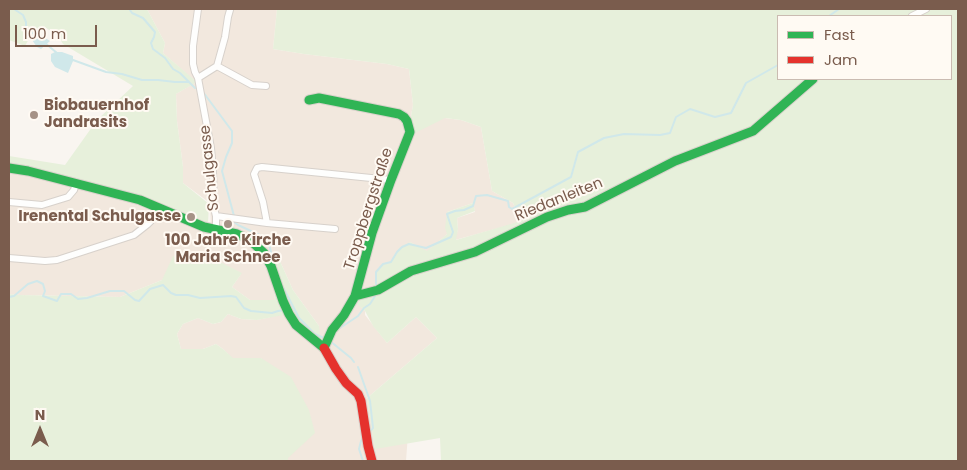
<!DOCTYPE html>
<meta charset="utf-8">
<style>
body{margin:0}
#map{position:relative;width:967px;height:470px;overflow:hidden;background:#f9f5f0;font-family:Poppins,sans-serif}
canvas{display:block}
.frame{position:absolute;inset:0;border:10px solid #7a5c4d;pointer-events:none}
.legend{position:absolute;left:777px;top:15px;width:175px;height:65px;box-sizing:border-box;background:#fffaf3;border:1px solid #cabbb1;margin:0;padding:6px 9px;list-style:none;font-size:15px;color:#7a5c4d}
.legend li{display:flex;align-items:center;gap:10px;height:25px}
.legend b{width:25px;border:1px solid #cabbb1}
.north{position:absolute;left:15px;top:405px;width:50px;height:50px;-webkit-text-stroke:4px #fffaf3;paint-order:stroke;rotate:0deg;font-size:14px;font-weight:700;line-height:20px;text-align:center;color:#7a5c4d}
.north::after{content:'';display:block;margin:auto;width:18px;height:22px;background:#7a5c4d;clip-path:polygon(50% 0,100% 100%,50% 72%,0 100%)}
.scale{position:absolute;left:15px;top:25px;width:82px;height:22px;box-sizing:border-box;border:2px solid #7a5c4d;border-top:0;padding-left:6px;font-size:15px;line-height:18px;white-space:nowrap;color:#7a5c4d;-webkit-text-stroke:4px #fffaf3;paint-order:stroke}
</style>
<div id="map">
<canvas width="967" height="470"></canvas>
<div class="frame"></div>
<ul class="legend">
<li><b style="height:6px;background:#30b455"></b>Fast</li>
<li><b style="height:6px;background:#e5322d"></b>Jam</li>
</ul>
<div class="north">N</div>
<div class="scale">100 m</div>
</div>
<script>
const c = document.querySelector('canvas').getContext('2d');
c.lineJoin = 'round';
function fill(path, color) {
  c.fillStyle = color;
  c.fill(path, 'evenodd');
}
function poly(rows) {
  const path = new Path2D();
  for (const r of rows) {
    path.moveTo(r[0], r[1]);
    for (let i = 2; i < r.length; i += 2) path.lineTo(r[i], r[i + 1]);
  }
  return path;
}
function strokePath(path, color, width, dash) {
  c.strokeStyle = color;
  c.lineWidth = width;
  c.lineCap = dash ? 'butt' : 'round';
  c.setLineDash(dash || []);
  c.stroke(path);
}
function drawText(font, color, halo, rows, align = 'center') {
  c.font = font + ' Poppins,sans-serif';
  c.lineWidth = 4;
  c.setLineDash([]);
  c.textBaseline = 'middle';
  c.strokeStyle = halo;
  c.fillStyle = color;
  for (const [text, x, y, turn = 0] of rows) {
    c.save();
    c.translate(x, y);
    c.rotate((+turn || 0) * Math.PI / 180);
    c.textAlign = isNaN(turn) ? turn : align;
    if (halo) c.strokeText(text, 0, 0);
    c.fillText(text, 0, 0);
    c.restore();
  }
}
const residential = poly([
 [147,9,277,9,273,49,304,54,387,64,409,69,413,105,411,116,408,117,445,118,461,120,481,127,492,191,513,203,521,222,455,240,458,229,457,218,475,212,473,203,447,212,447,234,427,252,410,242,391,263,375,285,358,304,365,311,365,315,387,343,416,317,437,338,367,398,408,434,406,461,288,461,261,358,232,358,223,349,216,344,203,349,181,349,177,334,183,324,198,318,213,324,221,322,228,314,241,319,257,320,284,314,293,326,319,326,293,290,279,259,274,282,275,300,250,300,232,287,241,274,162,280,120,297,19,295,9,294,9,172,26,174,136,203,206,223,211,227,210,203,183,183,183,167,177,121,176,94,196,82,163,53,165,43]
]);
const green = poly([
 [9,9,147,9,165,43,163,53,197,82,176,94,177,121,183,167,183,183,209,204,208,223,26,174,9,172,9,156,65,165,97,120,133,86,63,44,57,34,44,27,34,30,25,46,9,40],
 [277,9,958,9,958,461,441,461,440,438,375,449,367,398,437,338,416,317,387,343,373,326,365,311,357,304,375,285,376,272,384,264,391,263,399,248,410,242,427,251,447,234,445,228,447,212,473,203,475,211,457,218,458,229,456,240,521,221,513,203,492,191,481,127,461,120,445,118,413,134,408,117,411,116,413,105,409,69,387,64,304,54,273,49],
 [778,16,951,16,951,79,778,79],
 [267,251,279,259,293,290,319,326,322,350,293,326,284,315,257,320,241,319,228,314,221,322,213,324,198,318,183,324,177,334,181,349,203,349,216,344,223,349,233,358,261,358,291,377,309,410,315,433,288,458,288,461,9,461,9,294,19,295,120,297,162,280,173,256,216,260,242,273,232,287,250,300,275,300,274,282,261,257]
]);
const water = poly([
 [36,32,50,41,41,49,37,47,32,40,33,33],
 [55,52,62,52,73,56,73,61,68,73,55,67,51,61,51,54]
]);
const stream = poly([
 [14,9,23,15,26,22,26,29,34,34],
 [130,9,130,10,132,13,143,18,155,32,154,37,151,43,153,49,165,58,173,69,180,73,195,88],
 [829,16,839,9,855,9],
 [45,43,57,53],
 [73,60,106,72,122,74,142,80,158,80,175,82,189,82],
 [203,92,232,131,232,143,226,157,222,171,234,216],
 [234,222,238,225,266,238,270,248,273,261],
 [283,287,299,318,315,334,326,339],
 [376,289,376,272,383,264,391,262,397,252,402,247,409,244,426,248,451,237,453,232,447,214,455,211,464,210,473,206,476,196,487,195,508,201,509,207,512,209,571,177,578,152,604,138,624,134,660,135,670,133,676,117,690,109,715,117,731,113,746,83,778,65],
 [9,297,14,296,28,284,37,281,43,284,45,291,43,296,57,301,61,294,71,294,78,299,87,298,110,291,124,291,135,300,139,301,150,289,163,285,171,293,176,295,188,295,200,298,231,296,236,297,244,308,251,311,272,313,278,311,285,310],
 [337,330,358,316,364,308,370,304,377,293],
 [330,341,351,358,354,362],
 [358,367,370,401,373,428,369,433],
 [363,461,359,449,361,441,364,438]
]);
const street = poly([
 [198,9,193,46,193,64,195,72,198,78,211,148,213,171,214,208,216,216,216,230],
 [912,16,926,9],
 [217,66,225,37,228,17,230,10],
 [198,78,217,66,252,85,266,86],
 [9,202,42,205,68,197,74,190,76,184],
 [216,216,267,223,263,202,254,174,257,168,262,167,391,180],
 [267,223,335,229],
 [9,258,45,261,57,260,134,235,148,224,163,209]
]);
const fast = poly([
 [309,100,319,98,399,114,404,117,407,121,410,132,391,180,372,233,355,296,344,315,332,330,324,348],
 [9,168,28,171,140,200,204,227,237,234,251,241,264,253,271,266,283,301,289,314,296,325,324,348],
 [355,296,378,290,411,271,475,252,547,217,568,210,585,207,675,161,753,131,813,79]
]);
const jam = poly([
 [324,348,336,369,346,383,358,394,361,401,368,446,372,461]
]);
const markers = [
 [34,115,5,"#a69286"],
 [191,217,5,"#a69286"],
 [228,224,5,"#a69286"]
];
const poiNames = [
 ["Biobauernhof",44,106],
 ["Jandrasits",44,123],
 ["Irenental Schulgasse",181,217,"right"],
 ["100 Jahre Kirche",228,241,"center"],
 ["Maria Schnee",228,258,"center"]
];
const streetNames = [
 ["Schulgasse",210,168,-96],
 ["Riedanleiten",559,200,-22],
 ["Troppbergstraße",369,209,-72]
];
fill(residential, '#f2e8de');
fill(green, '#e7f0db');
fill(water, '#d0e8ea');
strokePath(stream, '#d0e8ea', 2);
strokePath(street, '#d7d1cb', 8);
strokePath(fast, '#d9d2cb', 11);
strokePath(jam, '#d9d2cb', 11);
strokePath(street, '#fefefd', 6);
strokePath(fast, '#30b455', 9);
strokePath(jam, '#e5322d', 9);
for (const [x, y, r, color] of markers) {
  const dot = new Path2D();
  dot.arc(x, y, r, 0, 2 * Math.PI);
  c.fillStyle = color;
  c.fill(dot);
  strokePath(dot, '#fffaf3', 2);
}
drawText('bold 15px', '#7a5c4d', '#fffaf3', poiNames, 'left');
drawText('15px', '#7a5c4d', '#fffaf3', streetNames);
</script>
